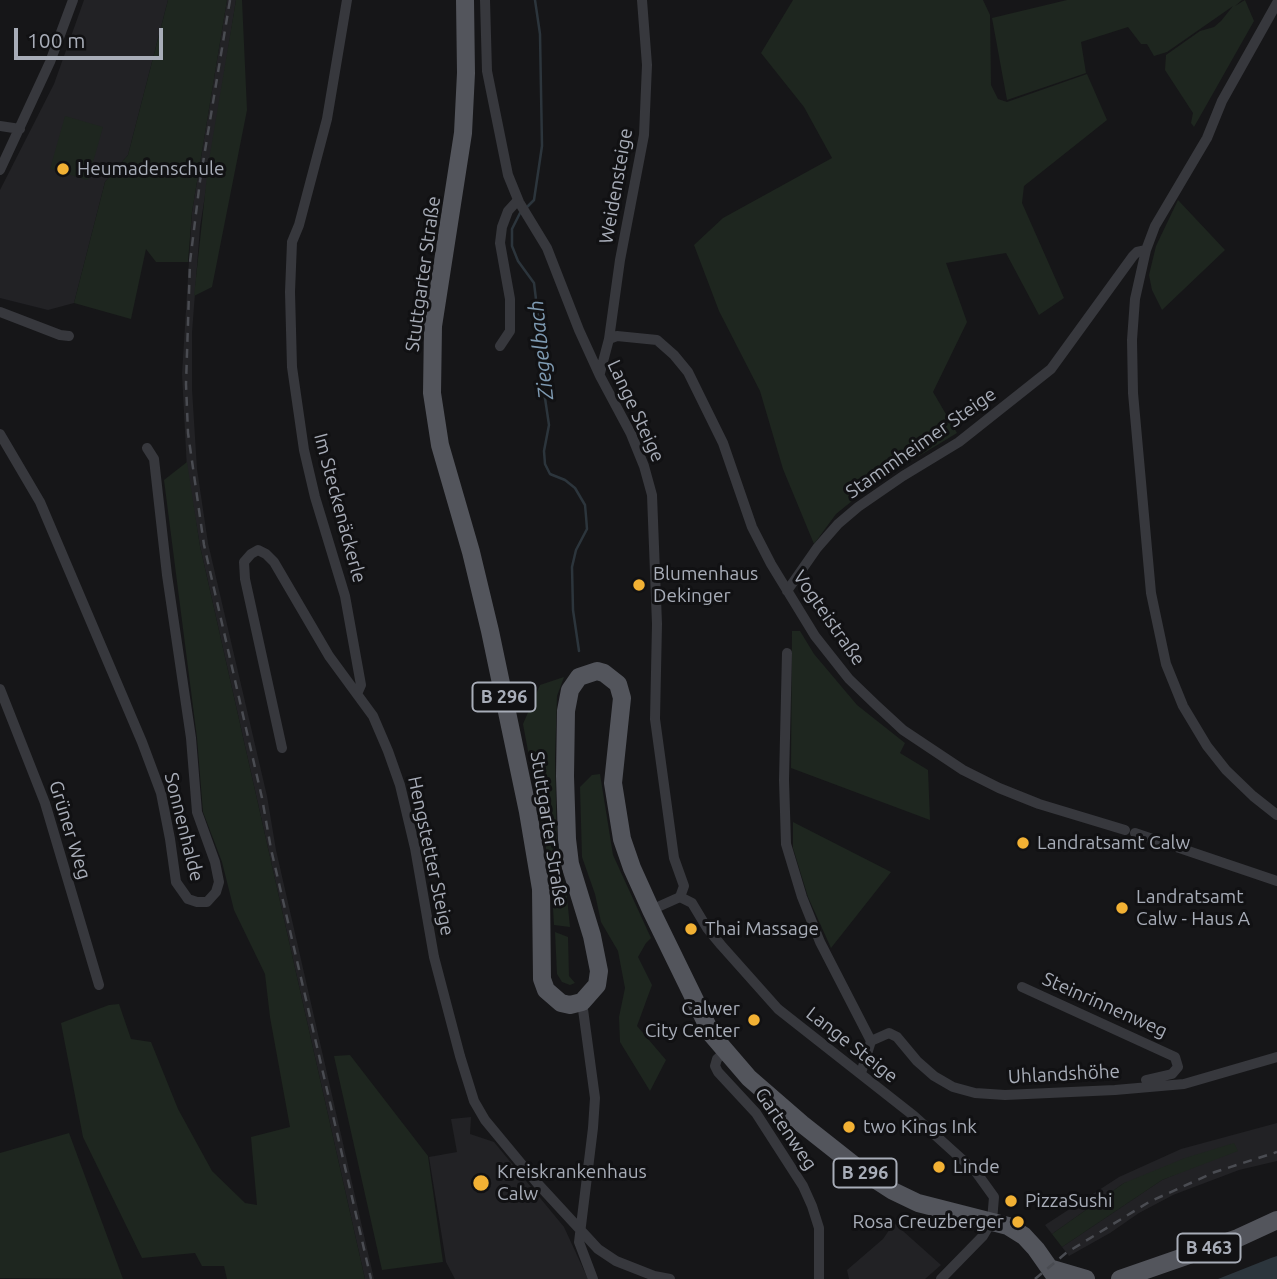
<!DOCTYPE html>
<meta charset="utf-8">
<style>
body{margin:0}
#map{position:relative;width:1277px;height:1279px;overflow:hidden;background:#161618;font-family:Ubuntu,sans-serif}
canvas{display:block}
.scale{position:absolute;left:14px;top:28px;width:149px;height:32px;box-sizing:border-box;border:4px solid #a8adb8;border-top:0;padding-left:9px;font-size:21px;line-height:24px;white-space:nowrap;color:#a8adb8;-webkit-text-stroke:5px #111113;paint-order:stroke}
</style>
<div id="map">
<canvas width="1277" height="1279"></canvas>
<div class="scale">100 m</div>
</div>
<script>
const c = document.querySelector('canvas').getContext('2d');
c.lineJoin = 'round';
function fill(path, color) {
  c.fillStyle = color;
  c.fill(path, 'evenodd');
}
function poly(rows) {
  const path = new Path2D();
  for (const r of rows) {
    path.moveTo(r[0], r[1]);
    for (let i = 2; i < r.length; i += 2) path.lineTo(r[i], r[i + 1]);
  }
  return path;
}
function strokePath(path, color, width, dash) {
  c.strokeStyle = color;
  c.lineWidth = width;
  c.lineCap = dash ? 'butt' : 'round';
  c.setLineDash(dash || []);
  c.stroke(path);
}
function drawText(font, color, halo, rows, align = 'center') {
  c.font = font + ' Ubuntu,sans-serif';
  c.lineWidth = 6;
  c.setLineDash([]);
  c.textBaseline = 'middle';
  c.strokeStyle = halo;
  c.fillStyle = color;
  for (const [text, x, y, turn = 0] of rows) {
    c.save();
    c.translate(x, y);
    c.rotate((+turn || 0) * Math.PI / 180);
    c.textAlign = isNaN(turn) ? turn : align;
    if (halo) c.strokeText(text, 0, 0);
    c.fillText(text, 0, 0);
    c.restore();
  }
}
const built = poly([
 [84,0,168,0,128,155,105,182,74,303,48,310,0,298,0,190,54,84],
 [227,0,236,0,200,227,192,333,192,389,197,469,208,543,267,796,276,850,374,1279,365,1279,200,546,187,470,182,374,192,212],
 [471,1117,470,1134,494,1142,564,1227,588,1279,455,1279,446,1262,429,1157,457,1152,451,1119],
 [1277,1123,1277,1161,1239,1170,1173,1195,1139,1213,1110,1233,1069,1256,1062,1247,1162,1180,1190,1168,1124,1183,1052,1234,1045,1225,1119,1177,1181,1149],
 [894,1223,941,1265,925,1279,849,1279,847,1270,883,1239]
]);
const green = poly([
 [168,0,227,0,192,212,188,262,156,262,146,249,131,319,74,303,105,182,128,155],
 [236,0,242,0,247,110,212,287,194,296,208,166],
 [793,0,983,0,990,15,991,85,998,99,1007,102,1087,74,1107,120,1024,186,1022,203,1064,298,1039,315,1006,253,946,263,967,322,933,392,957,433,896,470,852,501,836,514,814,544,783,469,760,391,719,311,694,245,723,218,832,158,804,107,761,53],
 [1067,0,1242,0,1235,6,1245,0,1254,21,1194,127,1191,123,1193,113,1165,70,1166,55,1200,31,1214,27,1221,21,1233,6,1167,52,1154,56,1147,44,1141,44,1128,27,1081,42,1086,73,1007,100,992,18],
 [65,116,103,127,88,180,50,169],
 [1178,200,1225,250,1162,310,1152,290,1149,275,1156,246],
 [187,462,200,546,365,1279,227,1279,224,1266,202,1266,195,1253,142,1258,83,1137,61,1023,109,1005,119,1004,131,1039,151,1042,178,1109,212,1171,245,1203,257,1205,251,1137,290,1127,270,1017,265,974,234,910,222,862,203,812,197,738,164,480],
 [792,631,800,631,814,654,857,705,905,743,900,753,928,770,930,820,791,768],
 [564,677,557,696,555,759,557,847,567,897,570,927,554,925,551,875,523,724,540,685],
 [600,774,613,855,651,938,646,943,638,957,652,985,637,1026,666,1060,650,1091,620,1042,619,1017,625,988,618,951,601,922,595,894,582,857,580,787,592,775],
 [793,822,891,872,831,948,808,897,793,848],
 [555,932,568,937,569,976,575,983,570,985,562,982,557,974],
 [350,1055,428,1156,443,1262,382,1270,334,1056],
 [69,1133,123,1279,0,1278,0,1153],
 [1234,1143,1238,1151,1162,1180,1062,1247,1052,1234,1124,1183,1185,1158]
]);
const water = poly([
 [1277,1256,1277,1279,1218,1279,1271,1258]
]);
const stream = poly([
 [525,209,534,200,542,146,540,34,535,0],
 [520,213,512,229,512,246,518,261,534,283,542,348,542,378,549,425,544,451,545,464,550,474,565,480,575,488,585,505,586,516,587,529,576,550,572,567,573,610,579,651]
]);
const street = poly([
 [347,0,327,119,299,225,292,242,290,292,292,367,304,450,315,497,345,596,361,685,357,694],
 [485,0,487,71,508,175,519,202,547,248,579,330,600,376,631,434,644,466,652,495,657,624,655,719,674,858,684,886,680,897,651,910],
 [1277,3,1222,101,1207,138,1155,226,1146,250,1135,299,1132,340,1133,393,1151,593,1166,664,1183,706,1207,746,1226,770,1253,796,1277,815],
 [0,126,20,129],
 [0,170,50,62,73,0],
 [0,312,60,335,69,336],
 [609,339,617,336,657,340,674,355,688,372,723,443,752,527,771,564,815,636,849,679,876,705,903,730,963,770,999,788,1039,804,1125,830],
 [500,346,510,331,510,299,500,243,502,227,508,211,518,200],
 [600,373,609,339,620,260,644,135,647,65,642,0],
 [0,434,40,502,142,742,161,793,170,839,176,882,188,899,197,902,207,902,216,892,219,882,215,862,197,812,191,738,167,575,154,459,147,448],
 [787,591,817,548,838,524,858,507,903,476,959,442,1051,369,1133,256,1137,252,1146,250],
 [787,653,784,780,786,844,802,897,820,942,871,1041,861,1073],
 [0,689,45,803,99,985],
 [282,748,245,579,244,562,251,554,258,550,266,554,274,562,329,656,373,716,388,751,400,785,415,848,434,957,460,1056,474,1101,485,1120,538,1184,598,1249,616,1261,654,1276,670,1279],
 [1135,833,1277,881],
 [680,897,692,903,707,928,721,945,778,1009,914,1116,976,1172,994,1197,992,1221,983,1236,941,1279],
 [1022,987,1175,1057,1178,1067,1172,1074,1146,1080],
 [582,1002,595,1098,593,1128,579,1242,593,1279],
 [871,1041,889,1033,897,1037,917,1061,934,1076,953,1087,975,1093,1005,1095,1115,1090,1184,1084,1277,1057],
 [725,1052,717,1059,715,1066,718,1072,756,1113,803,1186,812,1206,819,1228,819,1279]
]);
const primary = poly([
 [465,0,466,73,463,133,433,326,432,393,440,445,471,552,490,631,528,812,541,889,542,979,546,990,561,1003,570,1005,582,1002,597,985,599,971,592,936,570,864,567,839,565,776,566,711,570,690,579,677,597,671,604,673,618,684,622,698,613,783,622,839,632,868,651,910,712,1035,749,1078,802,1124,859,1169,893,1191,918,1203,1008,1226,1024,1236,1036,1249,1057,1279],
 [1052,1269,1086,1279],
 [1120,1279,1238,1238,1277,1220]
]);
const rail = poly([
 [230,0,200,181,190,262,186,384,188,433,204,545,262,798,271,849,371,1279],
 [1035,1279,1066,1253,1149,1202,1215,1172,1277,1152]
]);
const markers = [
 [63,169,7,"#f2b134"],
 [639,585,7,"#f2b134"],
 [1023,843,7,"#f2b134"],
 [1122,908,7,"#f2b134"],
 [691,929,7,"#f2b134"],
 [754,1020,7,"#f2b134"],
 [849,1127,7,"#f2b134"],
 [939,1167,7,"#f2b134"],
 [481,1183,9,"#f2b134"],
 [1011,1201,7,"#f2b134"],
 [1018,1222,7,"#f2b134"]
];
const shields = [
 [504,697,63],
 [865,1173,63],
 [1209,1248,63]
];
const shieldNames = [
 ["B 296",504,697],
 ["B 296",865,1173],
 ["B 463",1209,1248]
];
const poiNames = [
 ["Heumadenschule",77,169],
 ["Blumenhaus",653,574],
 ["Dekinger",653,596],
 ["Landratsamt Calw",1037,843],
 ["Landratsamt",1136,897],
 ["Calw - Haus A",1136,919],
 ["Thai Massage",705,929],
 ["Calwer",740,1009,"right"],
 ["City Center",740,1031,"right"],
 ["two Kings Ink",863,1127],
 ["Linde",953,1167],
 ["Kreiskrankenhaus",497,1172],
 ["Calw",497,1194],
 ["PizzaSushi",1025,1201],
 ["Rosa Creuzberger",1004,1222,"right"]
];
const streetNames = [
 ["Weidensteige",616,186,-80],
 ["Stuttgarter Straße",423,274,-82],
 ["Lange Steige",636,411,65],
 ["Stammheimer Steige",921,443,-35],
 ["Im Steckenäckerle",340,508,75],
 ["Vogteistraße",829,618,55],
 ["Sonnenhalde",184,827,76],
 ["Stuttgarter Straße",549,829,81],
 ["Grüner Weg",70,830,73],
 ["Hengstetter Steige",431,856,78],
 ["Steinrinnenweg",1105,1005,24],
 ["Lange Steige",852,1045,38],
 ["Uhlandshöhe",1064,1074,-3],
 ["Gartenweg",786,1129,56]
];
const waterNames = [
 ["Ziegelbach",541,350,-96]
];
fill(built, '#222225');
fill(green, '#1e261f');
fill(water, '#2c353c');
strokePath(stream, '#2c353c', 2.5);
strokePath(street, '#37383d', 10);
strokePath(primary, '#53555c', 18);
strokePath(rail, '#4a4c52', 2.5, [9, 7]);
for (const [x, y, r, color] of markers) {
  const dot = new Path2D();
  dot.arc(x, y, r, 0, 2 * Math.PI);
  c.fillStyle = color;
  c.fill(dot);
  strokePath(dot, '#111113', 2.5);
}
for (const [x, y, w] of shields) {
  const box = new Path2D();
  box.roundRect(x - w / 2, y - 14.5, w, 29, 5);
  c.fillStyle = '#111113';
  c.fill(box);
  strokePath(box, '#a8adb8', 2);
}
drawText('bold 18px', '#a8adb8', null, shieldNames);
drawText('19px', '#a8adb8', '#111113', poiNames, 'left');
drawText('19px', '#a8adb8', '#111113', streetNames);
drawText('italic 21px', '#7f9bb3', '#111113', waterNames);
</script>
